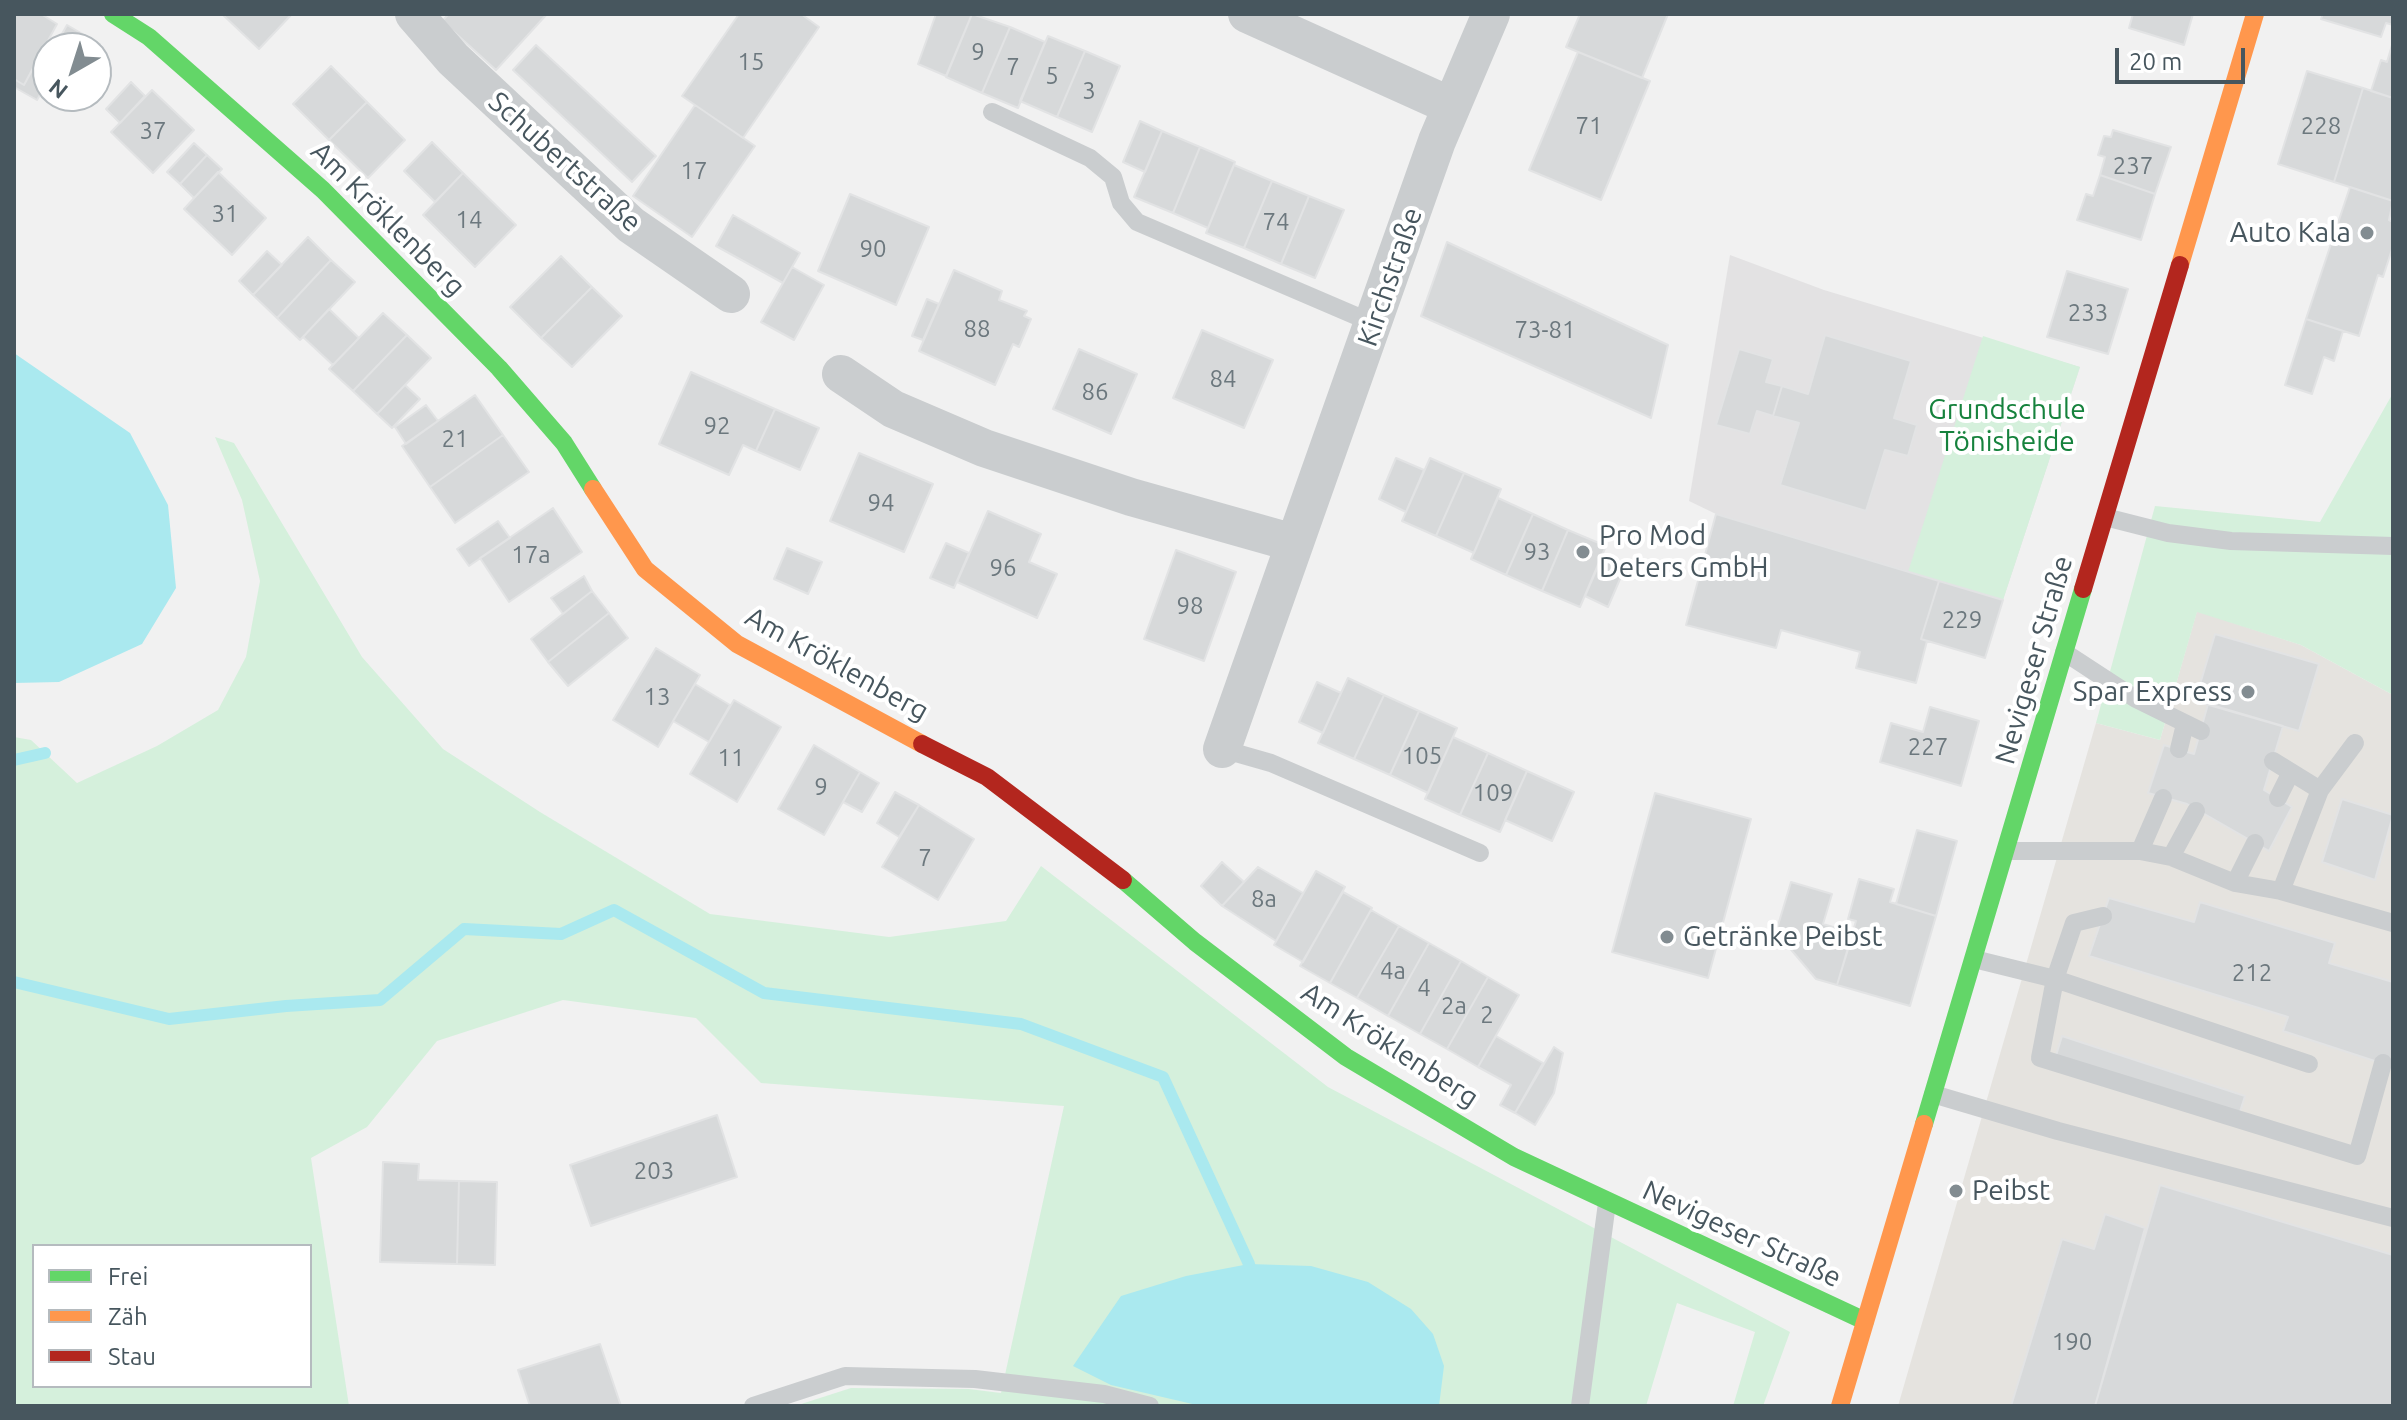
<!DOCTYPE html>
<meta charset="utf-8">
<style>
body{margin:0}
#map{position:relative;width:2407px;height:1420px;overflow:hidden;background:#f1f1f1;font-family:Ubuntu,sans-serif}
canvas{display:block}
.frame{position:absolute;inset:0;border:16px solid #47565e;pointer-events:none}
.legend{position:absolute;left:32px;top:1244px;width:280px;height:144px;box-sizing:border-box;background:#fff;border:2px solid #b5bbbf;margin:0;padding:10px 14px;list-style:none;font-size:24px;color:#47565e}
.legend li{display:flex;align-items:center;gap:16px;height:40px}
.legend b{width:40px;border:2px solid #b5bbbf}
.north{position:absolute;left:32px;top:32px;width:80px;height:80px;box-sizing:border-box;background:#fff;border:2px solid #b5bbbf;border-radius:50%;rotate:219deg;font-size:22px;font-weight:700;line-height:32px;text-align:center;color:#47565e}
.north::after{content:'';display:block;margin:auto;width:28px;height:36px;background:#828c91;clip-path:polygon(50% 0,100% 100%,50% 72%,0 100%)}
.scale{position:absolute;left:2115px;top:48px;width:130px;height:36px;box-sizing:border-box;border:4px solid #47565e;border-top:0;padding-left:10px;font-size:24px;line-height:28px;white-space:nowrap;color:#47565e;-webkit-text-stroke:6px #fff;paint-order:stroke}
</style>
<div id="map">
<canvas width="2407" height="1420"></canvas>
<div class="frame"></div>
<ul class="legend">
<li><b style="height:10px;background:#63d668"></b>Frei</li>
<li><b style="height:10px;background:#ff974d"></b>Zäh</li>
<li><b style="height:10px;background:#b3261e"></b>Stau</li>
</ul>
<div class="north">N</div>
<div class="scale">20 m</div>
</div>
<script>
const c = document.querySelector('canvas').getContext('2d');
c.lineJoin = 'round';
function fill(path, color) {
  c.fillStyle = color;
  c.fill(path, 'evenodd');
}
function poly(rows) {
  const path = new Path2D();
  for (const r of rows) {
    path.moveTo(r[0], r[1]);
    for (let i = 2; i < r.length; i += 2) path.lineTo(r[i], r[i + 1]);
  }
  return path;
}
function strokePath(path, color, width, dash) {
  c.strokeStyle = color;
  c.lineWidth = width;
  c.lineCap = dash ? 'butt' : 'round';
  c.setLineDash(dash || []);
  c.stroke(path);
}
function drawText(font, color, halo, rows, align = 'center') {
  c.font = font + ' Ubuntu,sans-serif';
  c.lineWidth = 8;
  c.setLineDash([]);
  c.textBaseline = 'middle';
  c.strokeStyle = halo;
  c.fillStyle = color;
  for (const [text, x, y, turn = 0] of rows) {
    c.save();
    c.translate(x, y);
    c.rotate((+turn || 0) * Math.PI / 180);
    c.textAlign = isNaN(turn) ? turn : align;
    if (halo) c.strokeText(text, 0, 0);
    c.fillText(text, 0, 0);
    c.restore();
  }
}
const commercial = poly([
 [2197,611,2301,645,2393,695,2393,1406,1898,1406,2096,723,2160,740]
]);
const education = poly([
 [1730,255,1824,290,2080,367,2003,600,1716,514,1689,501]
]);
const green = poly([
 [1983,336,2080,367,2003,600,1908,572],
 [2393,393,2393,695,2301,645,2197,612,2160,740,2096,723,2155,506,2320,522],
 [215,437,234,443,362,657,443,749,540,812,710,914,889,937,1006,921,1041,866,1328,1087,1790,1332,1763,1406,1733,1406,1755,1332,1677,1303,1646,1406,795,1406,851,1388,969,1389,1001,1393,1064,1106,761,1083,696,1018,563,1000,437,1041,367,1127,311,1158,349,1406,14,1406,14,737,31,740,77,783,157,746,218,710,246,657,260,581,242,500],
 [34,1246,310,1246,310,1386,34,1386]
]);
const water = poly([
 [14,353,130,433,168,505,176,588,142,644,59,682,14,683],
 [1249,1264,1311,1266,1368,1282,1411,1309,1433,1334,1444,1366,1439,1406,1201,1406,1111,1385,1073,1366,1121,1296,1186,1276]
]);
const stream = poly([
 [14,760,45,753],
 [14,982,169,1019,286,1006,380,1000,464,929,561,934,614,910,764,993,1021,1024,1163,1077,1249,1264]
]);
const building = poly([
 [14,14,41,14,57,24,24,85,14,79,14,14],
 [222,14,292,14,259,49,222,14],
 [449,14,547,14,496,70,442,21,449,14],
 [739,14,801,14,819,27,743,138,682,96,739,14],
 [936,14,972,14,946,76,918,64,936,14],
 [972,14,1010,27,982,93,946,77,972,14],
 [1580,14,1668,14,1642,78,1566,47,1580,14],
 [2133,14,2193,14,2184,45,2129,28,2133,14],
 [2323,14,2393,14,2393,25,2386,23,2381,37,2321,19,2323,14],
 [67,25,100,44,96,50,54,48,67,25],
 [1010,27,1045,42,1018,108,982,93,1010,27],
 [1048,36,1085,51,1057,117,1020,101,1048,36],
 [536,45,656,156,632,182,513,70,536,45],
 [2392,45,2393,45,2393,98,2371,91,2381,60,2387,62,2392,45],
 [1085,51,1120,66,1092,132,1057,117,1085,51],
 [1578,52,1650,81,1601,200,1529,170,1578,52],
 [41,53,48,56,48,81,37,100,14,87,14,79,24,85,41,53],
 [331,66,367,102,329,140,293,104,331,66],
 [2307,71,2363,88,2334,182,2278,164,2307,71],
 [131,82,145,96,120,123,106,109,131,82],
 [2363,88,2393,98,2393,201,2334,182,2363,88],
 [152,90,194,130,153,173,111,132,152,90],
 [367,102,405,140,368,178,329,140,367,102],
 [695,105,755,146,692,237,633,196,695,105],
 [1140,121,1162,131,1145,172,1123,162,1140,121],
 [2113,130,2171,147,2155,194,2100,175,2105,157,2098,155,2104,136,2111,137,2113,130],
 [1162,131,1200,147,1173,213,1134,197,1162,131],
 [432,142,463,173,435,202,404,171,432,142],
 [194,143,207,155,180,184,167,172,194,143],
 [1200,147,1235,162,1208,228,1173,213,1200,147],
 [207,155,222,169,194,198,180,184,207,155],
 [1234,165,1272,181,1244,248,1206,233,1234,165],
 [218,172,266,218,232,255,184,209,218,172],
 [463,173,516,225,475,267,423,215,463,173],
 [2100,175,2155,194,2141,240,2077,220,2086,194,2093,196,2100,175],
 [1272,181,1309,196,1281,264,1244,248,1272,181],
 [2350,187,2393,201,2389,220,2393,222,2393,246,2383,277,2378,275,2359,336,2306,319,2350,187],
 [850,194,929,227,896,305,818,271,850,194],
 [1309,196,1344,210,1315,278,1281,264,1309,196],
 [733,215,800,253,783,283,716,246,733,215],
 [308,237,331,260,277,318,253,295,308,237],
 [1447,242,1668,345,1651,418,1421,316,1447,242],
 [267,251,282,265,253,295,239,281,267,251],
 [561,256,592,287,541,338,510,307,561,256],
 [331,260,355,282,300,340,277,318,331,260],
 [792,267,824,285,794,340,761,322,792,267],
 [954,270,1002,291,999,300,1027,311,1024,316,1031,319,1019,347,1013,344,995,385,919,351,954,270],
 [2067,271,2128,289,2108,354,2047,337,2067,271],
 [592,287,622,316,572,367,541,338,592,287],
 [927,299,939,304,923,340,912,336,927,299],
 [329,309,359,338,333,365,303,337,329,309],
 [383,313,407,335,353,391,329,369,383,313],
 [2306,319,2343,331,2334,361,2324,357,2312,394,2285,385,2306,319],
 [1202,330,1273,360,1244,428,1173,398,1202,330],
 [407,335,431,358,377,414,353,391,407,335],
 [1825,335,1911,361,1894,418,1917,425,1908,456,1885,450,1866,511,1780,485,1799,423,1773,416,1782,386,1808,394,1825,335],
 [1079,349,1137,374,1111,434,1053,409,1079,349],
 [1739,349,1773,359,1766,382,1782,386,1773,416,1757,411,1750,434,1716,425,1739,349],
 [691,372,775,409,756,451,743,445,729,475,659,444,691,372],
 [405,385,420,399,392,428,377,414,405,385],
 [475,395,503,435,430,487,402,446,475,395],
 [426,405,438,421,406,444,395,427,426,405],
 [775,409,819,428,800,470,756,451,775,409],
 [503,435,529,472,455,523,430,487,503,435],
 [859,453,933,484,904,552,830,521,859,453],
 [1396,458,1424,470,1406,512,1379,499,1396,458],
 [1430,458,1464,473,1436,536,1402,521,1430,458],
 [1464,473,1501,489,1474,553,1436,536,1464,473],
 [1498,498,1533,514,1506,575,1471,559,1498,498],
 [553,508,582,552,509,602,480,558,553,508],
 [988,511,1041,534,1029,562,1057,574,1037,618,957,582,988,511],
 [1533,514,1568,530,1542,591,1506,575,1533,514],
 [1716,514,1939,581,1921,639,1927,641,1916,683,1856,668,1860,652,1781,630,1776,648,1686,625,1716,514],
 [498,521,510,538,469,566,457,549,498,521],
 [1568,530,1606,546,1580,607,1542,591,1568,530],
 [946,543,969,553,954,588,930,578,946,543],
 [787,548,822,562,808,594,774,579,787,548],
 [1176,550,1236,572,1204,661,1144,639,1176,550],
 [1603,555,1626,565,1608,607,1585,596,1603,555],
 [584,576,592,591,563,614,551,598,584,576],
 [1939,581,2003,600,1985,658,1921,639,1939,581],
 [592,591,609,613,548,662,531,639,592,591],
 [609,613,628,638,568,686,548,662,609,613],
 [2215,634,2319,664,2299,731,2195,701,2215,634],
 [656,648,700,675,658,747,613,720,656,648],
 [1348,678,1384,695,1354,759,1318,743,1348,678],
 [1317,682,1341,693,1323,733,1299,722,1317,682],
 [695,684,730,705,709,742,673,721,695,684],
 [1384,695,1419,711,1390,775,1354,759,1384,695],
 [734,700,781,727,737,802,690,774,734,700],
 [2208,704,2283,726,2264,790,2292,807,2269,851,2187,804,2148,793,2164,745,2194,754,2208,704],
 [1930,707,1979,721,1961,786,1880,762,1891,723,1923,732,1930,707],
 [1419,711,1457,728,1428,793,1390,775,1419,711],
 [1453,737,1488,753,1460,815,1425,799,1453,737],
 [814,745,860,772,824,835,778,809,814,745],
 [1488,753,1527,771,1500,832,1460,815,1488,753],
 [1527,771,1574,792,1552,841,1505,820,1527,771],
 [860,772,879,783,862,812,843,802,860,772],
 [895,792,919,805,899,837,877,823,895,792],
 [1655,793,1751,819,1708,978,1612,952,1655,793],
 [2342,799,2393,815,2375,880,2322,862,2342,799],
 [919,805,974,839,938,900,882,867,919,805],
 [1917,830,1957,841,1936,916,1896,904,1917,830],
 [1222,862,1244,882,1222,906,1201,886,1222,862],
 [1258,867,1303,893,1276,941,1222,906,1258,867],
 [1316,871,1345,887,1303,962,1274,945,1316,871],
 [1859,879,1894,889,1890,902,1936,916,1910,1006,1837,985,1856,921,1848,919,1859,879],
 [1791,882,1832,894,1823,924,1853,933,1837,985,1816,979,1776,932,1791,882],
 [1343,892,1372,908,1330,983,1300,966,1343,892],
 [2109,898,2194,922,2200,902,2335,943,2329,963,2393,982,2393,1067,2283,1031,2288,1017,2089,956,2109,898],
 [1371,910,1399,926,1357,998,1330,983,1371,910],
 [1399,926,1429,943,1388,1016,1357,998,1399,926],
 [1429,943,1461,961,1420,1034,1388,1016,1429,943],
 [1461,961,1488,977,1447,1049,1420,1034,1461,961],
 [1488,977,1519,995,1478,1067,1447,1049,1488,977],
 [1496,1036,1543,1063,1515,1113,1500,1105,1511,1085,1478,1067,1496,1036],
 [2062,1036,2245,1096,2237,1121,2054,1062,2062,1036],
 [1554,1047,1563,1053,1554,1093,1535,1125,1515,1113,1554,1047],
 [717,1115,737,1177,591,1226,570,1165,717,1115],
 [383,1162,419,1164,418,1180,459,1181,457,1264,380,1262,383,1162],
 [459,1181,497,1182,495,1265,457,1264,459,1181],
 [2160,1185,2393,1255,2393,1406,2095,1406,2160,1185],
 [2105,1214,2145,1228,2095,1406,2011,1406,2062,1239,2094,1249,2105,1214],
 [600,1344,621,1406,530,1406,518,1370,600,1344]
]);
const lane = poly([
 [992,112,1090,158,1113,177,1121,203,1137,222,1375,324],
 [2105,517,2168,533,2231,541,2393,546],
 [2064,652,2136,699,2201,731],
 [1222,749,1271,763,1480,853],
 [2179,749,2185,724],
 [2273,761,2320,790],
 [2278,798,2291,772],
 [2007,851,2140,851,2171,857,2235,883,2281,891,2393,923],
 [2140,851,2163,798],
 [2171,857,2196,811],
 [2235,883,2255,843],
 [2281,891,2320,790,2355,743],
 [2103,916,2074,923,2055,979,2040,1058,2357,1156,2383,1063],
 [1974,959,2055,979,2309,1064],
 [1933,1094,2058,1131,2393,1218],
 [753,1406,845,1376,975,1379,1104,1394,1150,1406],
 [1580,1406,1607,1203]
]);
const street = poly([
 [414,14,453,59,631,225,731,294],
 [1247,14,1451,106],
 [841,374,893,409,984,448,1131,497,1294,543],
 [1222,749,1437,141,1491,14]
]);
const fast = poly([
 [113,14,149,37,323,190,499,368,564,443,593,489],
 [1123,880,1195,942,1346,1057,1514,1157,1865,1321],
 [1924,1124,2083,589]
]);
const slow = poly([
 [2180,265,2255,14],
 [593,489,645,569,737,644,922,744],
 [1840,1406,1924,1124]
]);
const jam = poly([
 [2083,589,2180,265],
 [922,744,987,777,1123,880]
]);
const markers = [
 [2367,233,8,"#828c91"],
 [1583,552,8,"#828c91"],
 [2248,692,8,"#828c91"],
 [1667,937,8,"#828c91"],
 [1956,1191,8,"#828c91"]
];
const numberNames = [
 ["9",978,52],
 ["15",751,62],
 ["7",1013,67],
 ["5",1052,76],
 ["3",1089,91],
 ["71",1589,126],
 ["228",2321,126],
 ["37",153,131],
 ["237",2133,166],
 ["17",694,171],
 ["31",225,214],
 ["14",469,220],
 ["74",1276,222],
 ["90",873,249],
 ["233",2088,313],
 ["88",977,329],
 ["73-81",1545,330],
 ["84",1223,379],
 ["86",1095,392],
 ["92",717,426],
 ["21",455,439],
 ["94",881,503],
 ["93",1537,552],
 ["17a",531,555],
 ["96",1003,568],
 ["98",1190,606],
 ["229",1962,620],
 ["13",657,697],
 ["227",1928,747],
 ["105",1422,756],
 ["11",731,758],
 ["9",821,787],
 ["109",1493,793],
 ["7",925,858],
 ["8a",1264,899],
 ["4a",1393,971],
 ["212",2252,973],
 ["4",1424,988],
 ["2a",1454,1006],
 ["2",1487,1015],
 ["203",654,1171],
 ["190",2072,1342]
];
const streetNames = [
 ["Schubertstraße",565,162,42],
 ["Am Kröklenberg",388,219,45],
 ["Kirchstraße",1390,277,-71],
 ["Nevigeser Straße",2034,660,-74],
 ["Am Kröklenberg",837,664,29],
 ["Am Kröklenberg",1390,1045,33],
 ["Nevigeser Straße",1742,1234,25]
];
const poiNames = [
 ["Auto Kala",2351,233,"right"],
 ["Pro Mod",1599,536],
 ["Deters GmbH",1599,568],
 ["Spar Express",2232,692,"right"],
 ["Getränke Peibst",1683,937],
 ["Peibst",1972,1191]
];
const parkNames = [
 ["Grundschule",2007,410],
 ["Tönisheide",2007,442]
];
fill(commercial, '#e5e3df');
fill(education, '#e3e2e3');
fill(green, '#d5f0dc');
fill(water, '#aae9ef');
strokePath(stream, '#aae9ef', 12);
fill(building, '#d7d9da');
strokePath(building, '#e2e3e4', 2);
strokePath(lane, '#cacdcf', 18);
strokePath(street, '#cacdcf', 38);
strokePath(fast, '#63d668', 18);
strokePath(slow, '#ff974d', 18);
strokePath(jam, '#b3261e', 18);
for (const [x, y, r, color] of markers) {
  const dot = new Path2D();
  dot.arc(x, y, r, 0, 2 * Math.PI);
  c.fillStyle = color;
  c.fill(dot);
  strokePath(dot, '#fff', 3);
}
drawText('24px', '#6c787e', null, numberNames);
drawText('28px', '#47565e', '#fff', streetNames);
drawText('28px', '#47565e', '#fff', poiNames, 'left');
drawText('28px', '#16823d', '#fff', parkNames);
</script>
